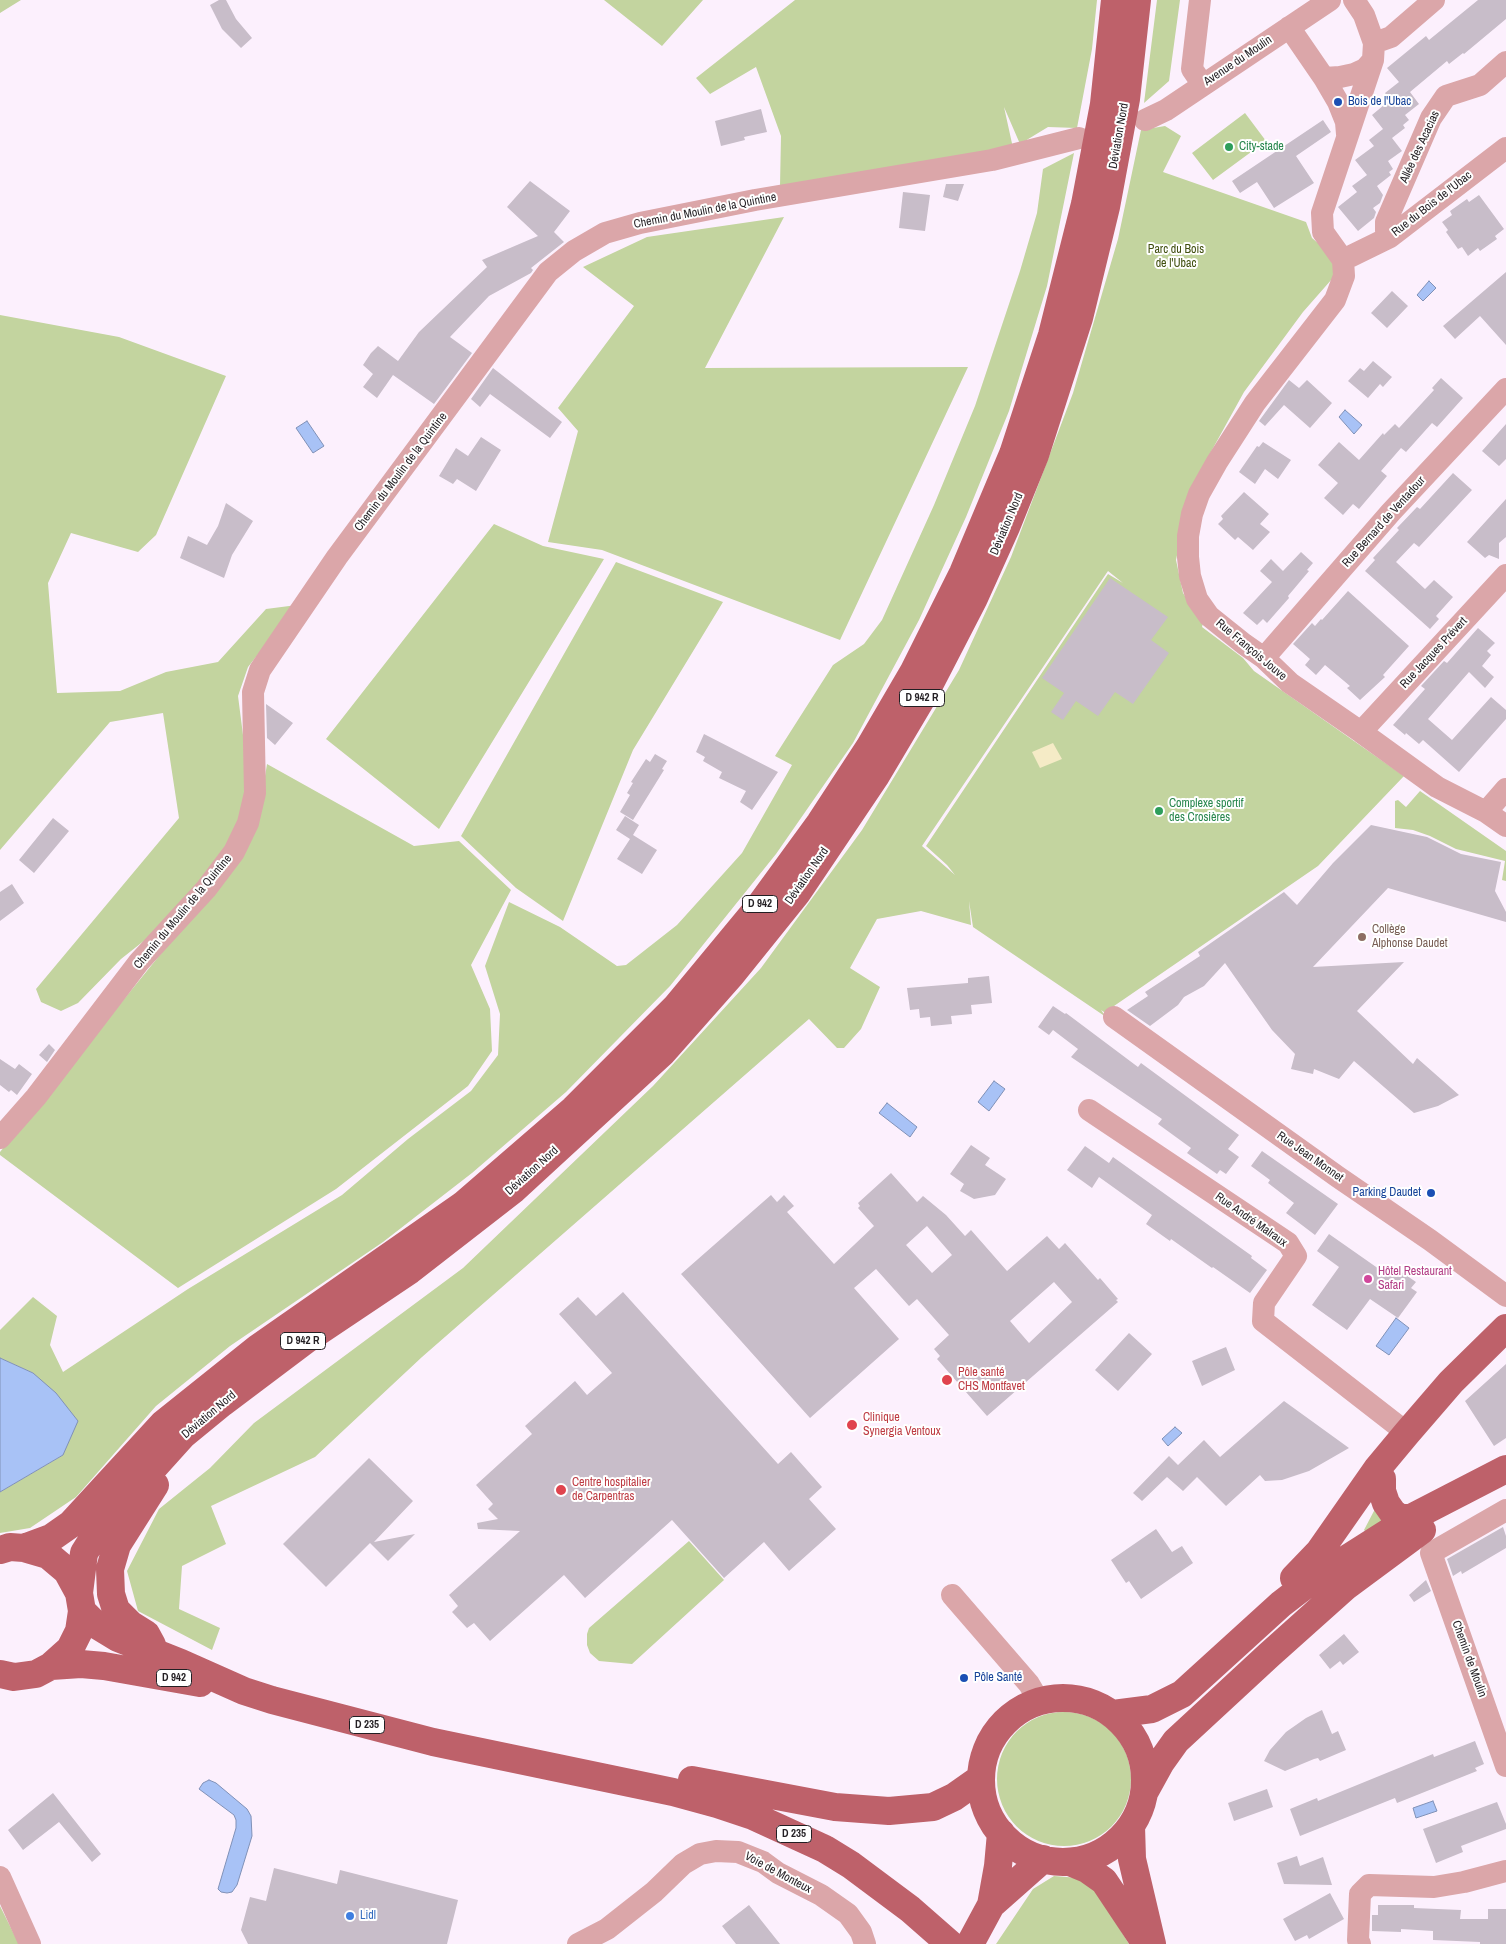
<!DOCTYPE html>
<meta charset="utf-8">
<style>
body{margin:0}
canvas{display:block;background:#fcf0fd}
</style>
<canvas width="1506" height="1944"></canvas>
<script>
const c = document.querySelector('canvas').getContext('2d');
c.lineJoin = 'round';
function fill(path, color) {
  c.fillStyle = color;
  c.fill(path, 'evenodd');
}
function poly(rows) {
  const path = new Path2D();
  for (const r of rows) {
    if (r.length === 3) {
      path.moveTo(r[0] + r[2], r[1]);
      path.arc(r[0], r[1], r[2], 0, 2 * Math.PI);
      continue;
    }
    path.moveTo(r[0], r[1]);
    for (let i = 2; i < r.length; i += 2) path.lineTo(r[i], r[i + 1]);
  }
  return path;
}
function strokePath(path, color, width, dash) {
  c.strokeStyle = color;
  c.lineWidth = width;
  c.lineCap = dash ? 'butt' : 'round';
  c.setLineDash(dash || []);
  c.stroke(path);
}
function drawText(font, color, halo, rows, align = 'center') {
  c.font = font + ' "Archivo Narrow",sans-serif';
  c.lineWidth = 4;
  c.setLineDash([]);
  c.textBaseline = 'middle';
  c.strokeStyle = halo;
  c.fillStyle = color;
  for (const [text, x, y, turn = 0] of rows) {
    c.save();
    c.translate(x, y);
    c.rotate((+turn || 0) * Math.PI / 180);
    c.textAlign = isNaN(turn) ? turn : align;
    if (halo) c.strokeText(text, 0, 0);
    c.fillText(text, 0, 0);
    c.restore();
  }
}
const green = poly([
 [0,0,21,0,0,13],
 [604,0,703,0,662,46],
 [795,0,1097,0,1092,49,1077,128,1048,127,1020,144,1004,107,1013,148,780,186,781,136,756,67,710,94,696,78],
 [1157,0,1180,0,1169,81,1144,103],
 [1245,113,1266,141,1213,180,1192,153],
 [1165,126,1181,136,1163,172,1306,222,1312,238,1333,256,1335,272,1332,279,1303,312,1244,392,1191,488,1176,560,1183,593,1203,623,1202,627,1243,658,1254,671,1404,776,1318,866,1114,1006,1107,1014,1101,1010,1106,1017,973,927,969,901,971,925,921,911,877,919,850,968,880,987,861,1029,844,1048,837,1048,809,1019,422,1357,315,1457,211,1506,226,1544,182,1566,179,1609,220,1628,212,1650,138,1611,127,1571,159,1509,210,1468,254,1423,463,1268,653,1086,761,968,862,830,959,670,1011,557,1073,393,1118,239,1141,130],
 [1108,571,1123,583,1108,574,926,846,947,865,955,875,922,846],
 [1074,153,1047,286,1009,411,966,517,919,620,853,743,776,854,670,986,566,1092,472,1173,383,1242,230,1346,156,1406,76,1497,30,1528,0,1533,0,1492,63,1455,33,1373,0,1358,0,1330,33,1297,57,1316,50,1345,63,1372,188,1289,342,1195,408,1139,471,1091,498,1055,500,1014,485,966,509,902,560,927,617,966,626,965,677,925,742,853,792,765,775,756,833,665,864,644,882,620,934,505,975,406,1020,271,1037,213,1043,169],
 [784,217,705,368,968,367,840,640,602,550,548,542,578,431,558,408,634,306,583,267,647,237],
 [0,315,119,337,226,376,156,535,138,552,71,533,48,583,57,693,120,691,166,672,218,662,266,609,297,605,248,667,238,696,248,774,240,828,169,921,121,959,78,1003,61,1011,41,1002,36,989,179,818,163,713,110,722,0,850],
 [494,524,543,546,604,559,439,829,326,739],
 [616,562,723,602,633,750,563,921,516,888,461,836],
 [267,764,414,846,459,841,511,890,471,965,490,1009,492,1051,468,1086,336,1189,178,1288,0,1155,0,1152,241,855,258,820],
 [1420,791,1506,851,1506,881,1502,880,1505,861,1456,849,1430,836,1413,830,1395,828,1395,801,1398,800,1406,807],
 [1375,1509,1388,1519,1367,1533,1364,1530],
 [689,1541,724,1580,632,1664,599,1661,590,1653,587,1645,587,1634,589,1628],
 [1064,1779,67],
 [1054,1876,1079,1878,1095,1889,1129,1944,996,1944,1033,1889],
 [0,1906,19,1944,0,1944]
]);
const sand = poly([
 [1053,743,1062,759,1040,768,1032,752]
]);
const water = poly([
 [1429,281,1436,288,1423,301,1417,295,1429,281],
 [1345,410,1362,425,1354,434,1339,417,1345,410],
 [307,421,324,446,313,453,296,428,307,421],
 [994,1081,1005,1089,989,1111,978,1102,994,1081],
 [887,1103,917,1127,910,1137,879,1113,887,1103],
 [1396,1318,1409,1328,1389,1355,1376,1346,1396,1318],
 [0,1358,33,1373,56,1393,78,1421,63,1455,0,1492,0,1358],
 [1175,1427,1182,1433,1168,1446,1162,1439,1175,1427],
 [209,1780,216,1783,247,1809,251,1816,252,1836,237,1885,232,1892,227,1893,221,1892,218,1889,236,1828,236,1820,234,1815,199,1789,203,1783,209,1780],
 [1433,1801,1437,1811,1416,1818,1413,1808,1433,1801]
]);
const building = poly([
 [219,0,226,0,236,19,252,38,241,48,222,29,210,5],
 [1478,0,1506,0,1506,19,1464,54,1463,53,1449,64,1447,61,1410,92,1419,104,1405,115,1409,120,1403,125,1405,128,1392,138,1402,151,1388,161,1393,169,1389,172,1391,175,1377,186,1383,195,1380,203,1373,208,1376,212,1374,218,1358,231,1338,207,1357,192,1352,186,1367,175,1355,160,1374,146,1369,140,1383,129,1372,115,1390,100,1385,93,1399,82,1387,68,1426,36,1429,40],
 [761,109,767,132,744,137,745,140,721,146,715,121],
 [1323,120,1331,132,1296,156,1314,183,1274,208,1257,182,1240,193,1232,181],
 [530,181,570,211,554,232,564,242,531,268,533,270,531,273,489,296,450,337,472,353,434,404,393,375,377,398,363,387,373,374,363,365,371,353,378,346,398,361,419,332,487,267,482,260,538,236,507,207],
 [946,184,964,184,958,201,943,197],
 [903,192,930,195,925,231,899,228],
 [1479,195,1504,229,1495,236,1497,239,1480,251,1478,248,1468,256,1462,247,1458,249,1446,232,1448,230,1442,222,1452,215,1450,211,1467,199,1469,202],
 [1506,272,1506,345,1480,316,1455,339,1443,326],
 [1392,291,1408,306,1387,328,1371,313],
 [1373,361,1392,377,1383,387,1380,384,1368,398,1348,381,1360,368,1364,371],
 [493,368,562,422,550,438,490,394,480,407,471,399],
 [1441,378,1463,398,1437,427,1432,423,1406,452,1401,448,1381,471,1387,476,1359,509,1353,504,1343,515,1324,498,1338,483,1318,465,1339,442,1359,460,1383,433,1384,435,1395,424,1399,428,1434,390,1432,388],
 [1289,380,1299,388,1307,380,1332,403,1310,428,1284,405,1265,426,1259,421],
 [1506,424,1506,459,1499,466,1482,451],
 [481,437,501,450,476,491,457,479,453,484,439,476,456,448,468,456],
 [1263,442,1291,460,1278,479,1265,469,1255,484,1239,472,1257,446,1259,447],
 [1453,473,1472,490,1419,547,1414,543,1396,562,1425,589,1434,580,1453,597,1436,616,1439,619,1430,629,1365,571,1375,560,1373,558,1399,530,1397,528,1417,507,1420,509],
 [1244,492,1269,514,1260,524,1270,532,1253,550,1238,537,1235,540,1218,524,1223,519,1221,516],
 [1506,499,1506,537,1499,543,1499,559,1489,555,1485,558,1467,542],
 [226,503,253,521,232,555,224,578,180,558,188,536,207,545,218,526],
 [1301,552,1313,563,1307,570,1309,571,1288,596,1289,598,1267,623,1263,619,1257,625,1243,613,1272,582,1260,571,1271,559,1283,571],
 [1110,578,1168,617,1151,640,1169,653,1133,704,1115,692,1098,716,1076,701,1063,720,1051,712,1064,693,1042,678],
 [1348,591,1409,646,1383,675,1385,677,1360,700,1347,688,1350,686,1325,665,1316,675,1305,665,1310,659,1293,644,1312,623,1315,626,1321,619,1322,620],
 [1478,628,1495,643,1487,651,1491,655,1482,666,1494,677,1485,688,1469,672,1428,719,1452,740,1491,697,1506,710,1506,719,1459,772,1423,740,1419,744,1406,733,1405,735,1393,725,1425,689,1421,686,1444,661,1447,663],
 [266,704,293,723,275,745,267,738],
 [704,734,778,772,752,810,740,802,746,791,719,778,722,772,703,761,705,757,696,752],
 [655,754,667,761,662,769,664,770,633,820,620,812,630,795,627,793,633,783,631,782,646,759,650,762],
 [625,816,639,825,633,835,657,850,642,874,617,859,630,839,616,830],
 [53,818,69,831,34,873,19,860],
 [1371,825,1427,837,1461,854,1501,862,1495,891,1506,912,1506,922,1388,888,1313,967,1404,962,1357,1011,1413,1064,1417,1058,1459,1095,1438,1106,1414,1113,1354,1061,1339,1079,1314,1069,1313,1074,1291,1069,1295,1054,1272,1030,1225,963,1204,986,1184,997,1178,1005,1150,1026,1127,1010,1148,996,1145,992,1200,956,1198,952,1284,892,1297,905,1333,863],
 [12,884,24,903,0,921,0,892],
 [989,976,992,1003,971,1005,972,1014,951,1016,952,1024,931,1026,930,1017,920,1018,919,1009,910,1010,907,988,968,983,968,978],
 [1053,1006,1065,1014,1066,1013,1138,1067,1141,1063,1239,1135,1228,1149,1239,1157,1226,1174,1220,1170,1217,1174,1187,1153,1191,1148,1158,1124,1162,1119,1071,1057,1078,1049,1053,1030,1049,1035,1038,1027],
 [49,1044,55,1050,47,1062,39,1055],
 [0,1059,15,1069,19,1064,32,1074,17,1095,11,1090,9,1092,0,1085],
 [971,1145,990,1158,985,1165,1006,1179,995,1195,974,1199,960,1191,964,1184,950,1174],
 [1085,1146,1109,1163,1113,1157,1252,1256,1251,1258,1267,1270,1250,1293,1213,1267,1212,1268,1171,1239,1170,1241,1146,1224,1152,1215,1106,1182,1099,1177,1092,1188,1067,1170],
 [1262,1151,1338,1204,1315,1235,1286,1213,1294,1203,1268,1183,1270,1180,1251,1166],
 [891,1173,917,1202,923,1196,946,1215,965,1236,971,1230,1007,1271,1047,1236,1059,1249,1065,1243,1098,1280,1100,1278,1118,1299,1116,1300,1118,1302,987,1416,937,1359,940,1356,934,1349,949,1335,917,1299,909,1306,876,1269,854,1288,899,1339,810,1418,681,1274,771,1195,777,1202,784,1195,794,1206,787,1212,834,1264,874,1226,858,1208,860,1206,858,1203],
 [927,1226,952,1255,932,1273,906,1245],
 [1054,1282,1072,1302,1029,1343,1010,1321],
 [1329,1234,1379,1269,1380,1267,1388,1272,1391,1267,1396,1271,1397,1269,1416,1282,1411,1288,1417,1292,1398,1318,1370,1299,1347,1330,1312,1305,1339,1267,1317,1251],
 [623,1292,778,1464,791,1452,822,1487,809,1499,836,1529,789,1571,764,1542,724,1578,672,1520,585,1598,564,1575,490,1641,474,1623,467,1628,452,1612,458,1606,449,1595,520,1531,478,1529,477,1523,498,1519,488,1509,493,1504,476,1485,532,1434,525,1426,575,1381,587,1395,612,1373,559,1314,578,1297,596,1316],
 [1129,1333,1152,1354,1118,1391,1095,1370],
 [1226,1347,1235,1370,1202,1386,1192,1361],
 [1506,1364,1506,1438,1494,1446,1465,1401],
 [1284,1401,1349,1448,1309,1471,1282,1480,1265,1481,1260,1475,1226,1506,1197,1477,1183,1491,1167,1477,1142,1501,1133,1493,1169,1456,1178,1465,1204,1440,1220,1457],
 [369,1458,413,1501,374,1542,415,1534,388,1561,370,1543,326,1587,283,1544],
 [1503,1527,1506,1536,1506,1548,1462,1574,1461,1571,1453,1576,1447,1559],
 [1156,1529,1172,1552,1182,1546,1193,1563,1141,1599,1129,1581,1126,1583,1111,1560],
 [1426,1580,1431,1591,1414,1602,1409,1595],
 [1344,1634,1359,1652,1343,1665,1340,1661,1330,1669,1319,1655],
 [1322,1710,1332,1734,1338,1731,1346,1750,1320,1761,1318,1758,1314,1759,1285,1771,1264,1761,1270,1750,1286,1732,1306,1718],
 [1475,1741,1484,1764,1475,1768,1477,1771,1397,1803,1395,1798,1300,1836,1290,1809,1317,1798,1318,1801,1433,1754,1434,1757],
 [1267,1789,1273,1807,1234,1821,1228,1803],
 [53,1793,101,1854,92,1862,59,1822,23,1850,8,1830],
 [1497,1802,1506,1824,1506,1829,1461,1846,1463,1852,1436,1863,1423,1829],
 [1297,1856,1300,1866,1323,1857,1332,1885,1284,1884,1277,1863],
 [274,1868,337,1884,340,1870,458,1900,447,1944,248,1944,241,1930,250,1897,266,1901],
 [1330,1893,1344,1919,1309,1939,1307,1935,1295,1941,1283,1919],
 [749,1905,780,1944,736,1944,722,1926],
 [1378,1905,1414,1905,1414,1908,1461,1910,1460,1919,1488,1919,1488,1909,1506,1909,1506,1944,1480,1944,1480,1942,1433,1940,1433,1931,1401,1929,1401,1932,1372,1931,1372,1915,1378,1915]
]);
const minor = poly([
 [1200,0,1192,69,1203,85],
 [1289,27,1324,78,1338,102,1346,122,1347,134],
 [1374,43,1391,37,1434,0],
 [1324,78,1340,77,1354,74,1365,69,1373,60],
 [1145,120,1166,110,1330,0],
 [1390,237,1386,231,1386,222,1431,118,1446,96,1480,85,1506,62],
 [1343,260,1344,276,1335,300,1255,403,1217,462,1199,494,1192,514,1188,536,1188,557,1190,576,1197,599,1209,616,1244,644,1264,658,1290,683,1361,732,1437,787,1486,812,1506,826],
 [1343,260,1323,232,1322,213,1373,60,1374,43,1364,15,1354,0],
 [1343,260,1390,237,1506,148],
 [1264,658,1391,512,1506,389],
 [1361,732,1506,575],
 [1486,812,1506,789],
 [1114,1017,1338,1177,1430,1240,1506,1296],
 [1089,1110,1288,1243,1296,1256,1264,1303,1263,1321,1407,1433],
 [0,1138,36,1097,139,962,206,889,234,852,248,823,255,793,253,692,260,670,337,557,548,272,574,251,605,233,640,223,755,200,992,160,1079,138],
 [1506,1510,1431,1553,1506,1766],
 [952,1595,1029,1684,1039,1701],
 [0,1877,30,1944],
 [578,1944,607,1929,654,1892,683,1864,700,1854,716,1851,738,1852,763,1862,778,1873,821,1895,848,1914,861,1932,865,1944],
 [1360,1944,1358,1940,1360,1894,1369,1885,1434,1887,1464,1882,1506,1871]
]);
const major = poly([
 [1382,1479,1382,1491,1386,1503,1393,1513,1400,1518,1411,1518],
 [24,1548,51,1538,71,1524,163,1424,258,1348,463,1205,574,1109,676,1007,758,908,820,823,869,748,914,671,963,573,1013,454,1052,335,1085,204,1104,104,1115,0],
 [0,1550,10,1547,24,1548,48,1555,67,1571,79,1593,82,1611,79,1631,70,1649,51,1666,36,1674,14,1677,0,1674],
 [1294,1578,1319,1552,1377,1469,1407,1433,1451,1382,1506,1328],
 [79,1593,84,1553,101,1526,183,1435,222,1403,307,1339,410,1270,513,1190,662,1053,731,975,797,893,875,777,926,691,974,598,1006,527,1035,455,1079,318,1106,207,1126,99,1137,0],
 [82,1611,95,1624,118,1638,181,1663,244,1691,272,1700,433,1742,673,1792,717,1804,753,1816,825,1849,851,1865,910,1909,950,1944],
 [152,1645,146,1634,130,1624,116,1610,111,1594,110,1569,117,1545,155,1485],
 [51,1666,81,1664,104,1666,200,1683],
 [1063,1780,82],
 [1113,1714,1152,1709,1182,1694,1281,1604,1307,1584,1411,1518,1506,1469],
 [692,1780,835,1807,889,1811,933,1807,954,1797,981,1778],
 [1145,1791,1161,1762,1176,1741,1269,1655,1345,1587,1422,1530],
 [1131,1826,1132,1859,1152,1944],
 [1070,1862,1087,1869,1104,1881,1144,1941],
 [991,1905,1043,1859],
 [970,1944,991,1905,998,1866,1001,1833]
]);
const markers = [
 [1338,102,5,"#1a4fb4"],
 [1229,147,5,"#2e9e5b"],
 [1159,811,5,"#2e9e5b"],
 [1362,937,5,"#8d6e63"],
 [1431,1193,5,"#1a4fb4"],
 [1368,1279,5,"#d1479c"],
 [947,1380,6,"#e0444e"],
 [852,1425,6,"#e0444e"],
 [561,1490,6,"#e0444e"],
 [964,1678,5,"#1a4fb4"],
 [350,1916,5,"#3f7fe0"]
];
const shields = [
 [922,698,45],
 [760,904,35],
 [303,1341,45],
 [174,1678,35],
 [367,1725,35],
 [794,1834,35]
];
const shieldNames = [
 ["D 942 R",922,698],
 ["D 942",760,904],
 ["D 942 R",303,1341],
 ["D 942",174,1678],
 ["D 235",367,1725],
 ["D 235",794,1834]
];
const streetNames = [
 ["Avenue du Moulin",1238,61,-34],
 ["Déviation Nord",1119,136,-80],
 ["Allée des Acacias",1420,147,-65],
 ["Rue du Bois de l'Ubac",1432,204,-38],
 ["Chemin du Moulin de la Quintine",705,211,-11],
 ["Chemin du Moulin de la Quintine",401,472,-53],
 ["Rue Bernard de Ventadour",1384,522,-48],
 ["Déviation Nord",1007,524,-67],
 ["Rue François Jouve",1251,650,40],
 ["Rue Jacques Prévert",1434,653,-47],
 ["Déviation Nord",807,876,-55],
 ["Chemin du Moulin de la Quintine",183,912,-50],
 ["Rue Jean Monnet",1310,1157,35],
 ["Déviation Nord",532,1171,-42],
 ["Rue André Malraux",1251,1220,35],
 ["Déviation Nord",209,1415,-40],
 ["Chemin de Moulin",1469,1659,70],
 ["Voie de Monteux",778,1873,28]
];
const transitNames = [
 ["Bois de l'Ubac",1348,102],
 ["Parking Daudet",1421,1193,"right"],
 ["Pôle Santé",974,1678]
];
const leisureNames = [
 ["City-stade",1239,147],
 ["Complexe sportif",1169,804],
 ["des Crosières",1169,818]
];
const parkNames = [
 ["Parc du Bois",1176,250],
 ["de l'Ubac",1176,264]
];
const educationNames = [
 ["Collège",1372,930],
 ["Alphonse Daudet",1372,944]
];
const hotelNames = [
 ["Hôtel Restaurant",1378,1272],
 ["Safari",1378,1286]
];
const healthNames = [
 ["Pôle santé",958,1373],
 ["CHS Montfavet",958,1387],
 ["Clinique",863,1418],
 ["Synergia Ventoux",863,1432],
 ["Centre hospitalier",572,1483],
 ["de Carpentras",572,1497]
];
const shopNames = [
 ["Lidl",360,1916]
];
fill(green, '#c3d49f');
fill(sand, '#f5ebc6');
fill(water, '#a8c2f6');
strokePath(water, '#8091b7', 1);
fill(building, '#c8bdc9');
strokePath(minor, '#dba6a9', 22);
strokePath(major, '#be616a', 28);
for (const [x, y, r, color] of markers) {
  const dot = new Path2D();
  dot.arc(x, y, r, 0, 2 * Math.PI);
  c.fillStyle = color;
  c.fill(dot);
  strokePath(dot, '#fff', 2);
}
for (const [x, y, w] of shields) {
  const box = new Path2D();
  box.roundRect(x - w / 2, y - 8.5, w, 17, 4);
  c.fillStyle = '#fff';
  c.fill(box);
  strokePath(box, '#231f23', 1);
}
drawText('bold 11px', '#231f23', null, shieldNames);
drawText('12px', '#231f23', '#fff', streetNames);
drawText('12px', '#164399', '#fff', transitNames, 'left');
drawText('12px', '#27864d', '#fff', leisureNames, 'left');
drawText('12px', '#404f0f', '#fff', parkNames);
drawText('12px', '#785e54', '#fff', educationNames, 'left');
drawText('12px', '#b23c85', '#fff', hotelNames, 'left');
drawText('12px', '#be3a42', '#fff', healthNames, 'left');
drawText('12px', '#366cbe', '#fff', shopNames, 'left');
</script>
